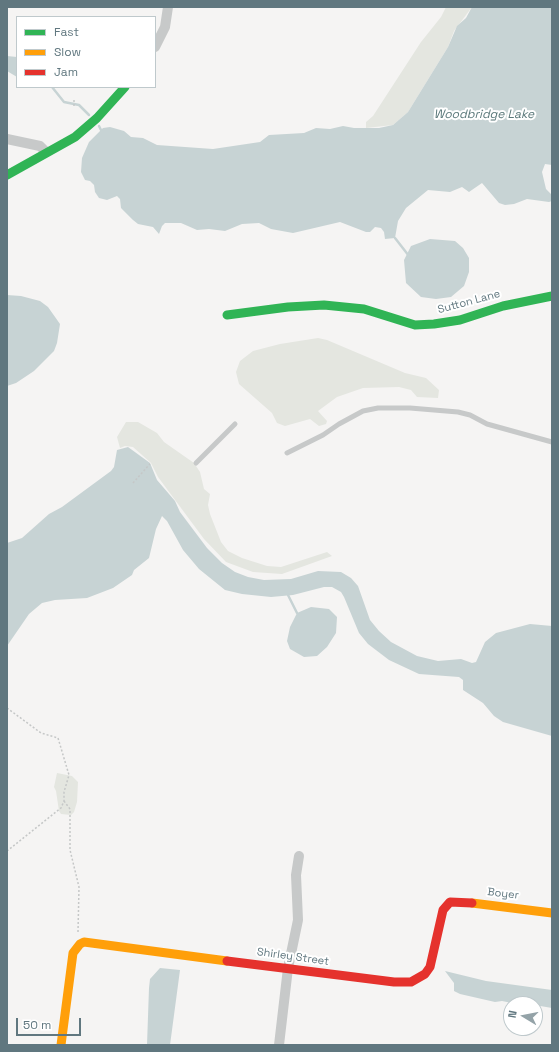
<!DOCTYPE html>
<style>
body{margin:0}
#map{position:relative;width:559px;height:1052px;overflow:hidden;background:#f5f4f3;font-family:"Space Grotesk",sans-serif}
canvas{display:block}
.frame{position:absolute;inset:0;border:8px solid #60777f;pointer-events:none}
.legend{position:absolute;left:16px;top:16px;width:140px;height:72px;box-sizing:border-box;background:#fff;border:1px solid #bfc9cc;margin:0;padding:5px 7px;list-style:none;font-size:12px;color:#60777f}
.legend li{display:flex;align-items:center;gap:8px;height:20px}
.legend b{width:20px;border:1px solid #bfc9cc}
.north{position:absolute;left:503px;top:996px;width:40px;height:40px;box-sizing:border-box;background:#fff;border:1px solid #bfc9cc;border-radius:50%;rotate:280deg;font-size:11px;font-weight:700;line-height:16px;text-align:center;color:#60777f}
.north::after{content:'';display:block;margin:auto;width:14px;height:18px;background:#94a3a8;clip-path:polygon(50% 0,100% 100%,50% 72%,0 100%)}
.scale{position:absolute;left:16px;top:1018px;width:65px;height:18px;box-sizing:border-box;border:2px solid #60777f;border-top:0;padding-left:5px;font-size:12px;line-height:14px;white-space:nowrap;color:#60777f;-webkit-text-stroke:3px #fff;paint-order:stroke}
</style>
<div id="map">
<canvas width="559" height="1052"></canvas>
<div class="frame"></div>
<ul class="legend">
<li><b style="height:5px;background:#30b455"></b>Fast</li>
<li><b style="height:5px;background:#ff9f0a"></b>Slow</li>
<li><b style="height:5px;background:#e5322d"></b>Jam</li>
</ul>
<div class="north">N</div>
<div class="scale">50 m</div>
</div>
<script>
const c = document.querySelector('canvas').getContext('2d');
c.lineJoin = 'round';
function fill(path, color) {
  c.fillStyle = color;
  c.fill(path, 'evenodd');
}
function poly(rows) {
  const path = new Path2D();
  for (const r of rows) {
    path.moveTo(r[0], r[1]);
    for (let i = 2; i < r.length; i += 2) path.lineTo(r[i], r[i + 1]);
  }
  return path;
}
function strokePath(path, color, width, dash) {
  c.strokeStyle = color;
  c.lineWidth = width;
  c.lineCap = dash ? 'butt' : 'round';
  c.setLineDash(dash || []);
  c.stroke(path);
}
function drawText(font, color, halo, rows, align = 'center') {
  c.font = font + ' "Space Grotesk",sans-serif';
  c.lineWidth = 4;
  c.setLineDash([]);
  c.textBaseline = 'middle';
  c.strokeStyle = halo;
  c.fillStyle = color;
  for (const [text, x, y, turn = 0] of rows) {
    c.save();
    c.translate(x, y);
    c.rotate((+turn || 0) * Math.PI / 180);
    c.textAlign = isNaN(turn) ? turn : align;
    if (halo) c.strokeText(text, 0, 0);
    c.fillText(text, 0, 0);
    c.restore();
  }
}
const green = poly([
 [446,7,472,7,454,31,448,47,408,112,393,125,366,128,366,122,373,116,421,42,441,17],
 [318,338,327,340,405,373,426,378,439,390,438,398,417,397,411,390,399,387,363,388,337,397,318,411,327,421,326,424,319,426,310,419,285,426,277,423,272,413,239,384,236,372,240,361,253,351,280,344],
 [126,422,138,422,157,433,164,442,194,463,200,472,204,489,210,494,208,505,210,514,221,542,228,551,242,558,267,566,281,567,327,552,332,556,282,574,253,572,226,562,204,539,158,477,151,463,133,447,125,446,120,448,117,437],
 [57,773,72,776,78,782,77,802,74,812,71,815,61,814,59,811,56,791,54,787]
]);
const water = poly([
 [472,7,552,7,552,165,545,164,542,172,546,189,552,195,552,201,549,202,527,199,514,204,505,205,499,203,482,183,469,192,462,187,450,192,428,190,406,208,398,221,395,238,385,239,384,232,381,228,375,227,370,232,366,232,340,222,293,233,271,229,259,223,242,224,225,231,209,229,197,230,181,223,165,223,162,226,159,234,153,227,138,224,133,220,121,208,120,199,117,196,107,200,99,198,95,192,94,185,90,181,85,180,81,172,82,158,89,142,103,128,110,127,124,131,131,137,143,138,157,145,213,149,260,142,269,135,304,133,316,128,330,129,343,126,354,128,379,128,393,125,408,112,448,47,457,26,466,18],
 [7,56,17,57,17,77,7,71],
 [430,239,455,241,463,248,469,258,469,272,464,286,451,297,436,299,421,297,406,283,404,260,411,246],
 [7,295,21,296,40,301,48,307,60,324,57,343,54,351,34,371,16,383,7,386],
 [128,447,150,463,157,480,175,501,180,512,207,548,222,563,235,572,248,577,264,580,291,579,318,571,341,572,351,578,358,586,370,620,379,631,391,642,417,656,438,661,461,659,472,663,476,662,485,642,496,633,530,624,552,626,552,736,503,722,494,716,483,703,463,690,463,680,459,677,419,674,389,660,368,644,359,633,344,597,341,592,332,587,324,587,293,595,271,597,242,594,225,590,199,569,183,550,167,521,162,516,156,529,149,558,134,570,132,575,113,588,87,598,55,600,42,603,29,614,7,646,7,543,22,538,49,514,62,507,111,471,114,467,117,450],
 [311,607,329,609,337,617,336,633,327,647,317,656,304,657,290,649,287,641,290,627,297,613],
 [160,968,180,970,170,1045,147,1045,149,988,150,979],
 [445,971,486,981,552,990,552,1008,517,1002,517,1004,502,1001,495,1002,460,994,454,991,454,983]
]);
const stream = poly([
 [52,87,64,102,79,105,89,115],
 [99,126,101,130],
 [395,238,409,256],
 [288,595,297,613]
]);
const path = poly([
 [74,106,74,100],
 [133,483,150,464],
 [7,708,41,733,58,738,69,775,64,792,64,801,61,808,7,851],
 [64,801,70,809,70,850,79,887,78,932]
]);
const lane = poly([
 [287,453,323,435,339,424,363,411,378,408,410,408,458,412,470,415,487,424,552,442],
 [196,463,235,424]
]);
const street = poly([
 [155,47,165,27,168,7],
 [7,139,40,146,46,152],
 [279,1045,288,968,298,920,296,875,299,856]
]);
const fast = poly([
 [7,175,75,137,97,118,125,87],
 [227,315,288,307,324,305,364,309,415,325,434,324,460,320,503,306,552,296]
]);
const slow = poly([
 [472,903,552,913],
 [61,1045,73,953,80,944,84,942,227,961]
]);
const jam = poly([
 [227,961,394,982,411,982,425,974,430,967,443,910,450,902,472,903]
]);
const streetNames = [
 ["Sutton Lane",469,302,-15],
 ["Boyer",503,894,7],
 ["Shirley Street",293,957,8]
];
const waterNames = [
 ["Woodbridge Lake",484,115]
];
fill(green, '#e4e6e0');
fill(water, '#c7d3d4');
strokePath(stream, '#c7d3d4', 2.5);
strokePath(path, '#c5c7c7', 1.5, [2, 2]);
strokePath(lane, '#c7c9c9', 5);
strokePath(street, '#c7c9c9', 10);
strokePath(fast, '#30b455', 9);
strokePath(slow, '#ff9f0a', 9);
strokePath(jam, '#e5322d', 9);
drawText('11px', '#60777f', '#fff', streetNames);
drawText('italic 12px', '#5a787a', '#fff', waterNames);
</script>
